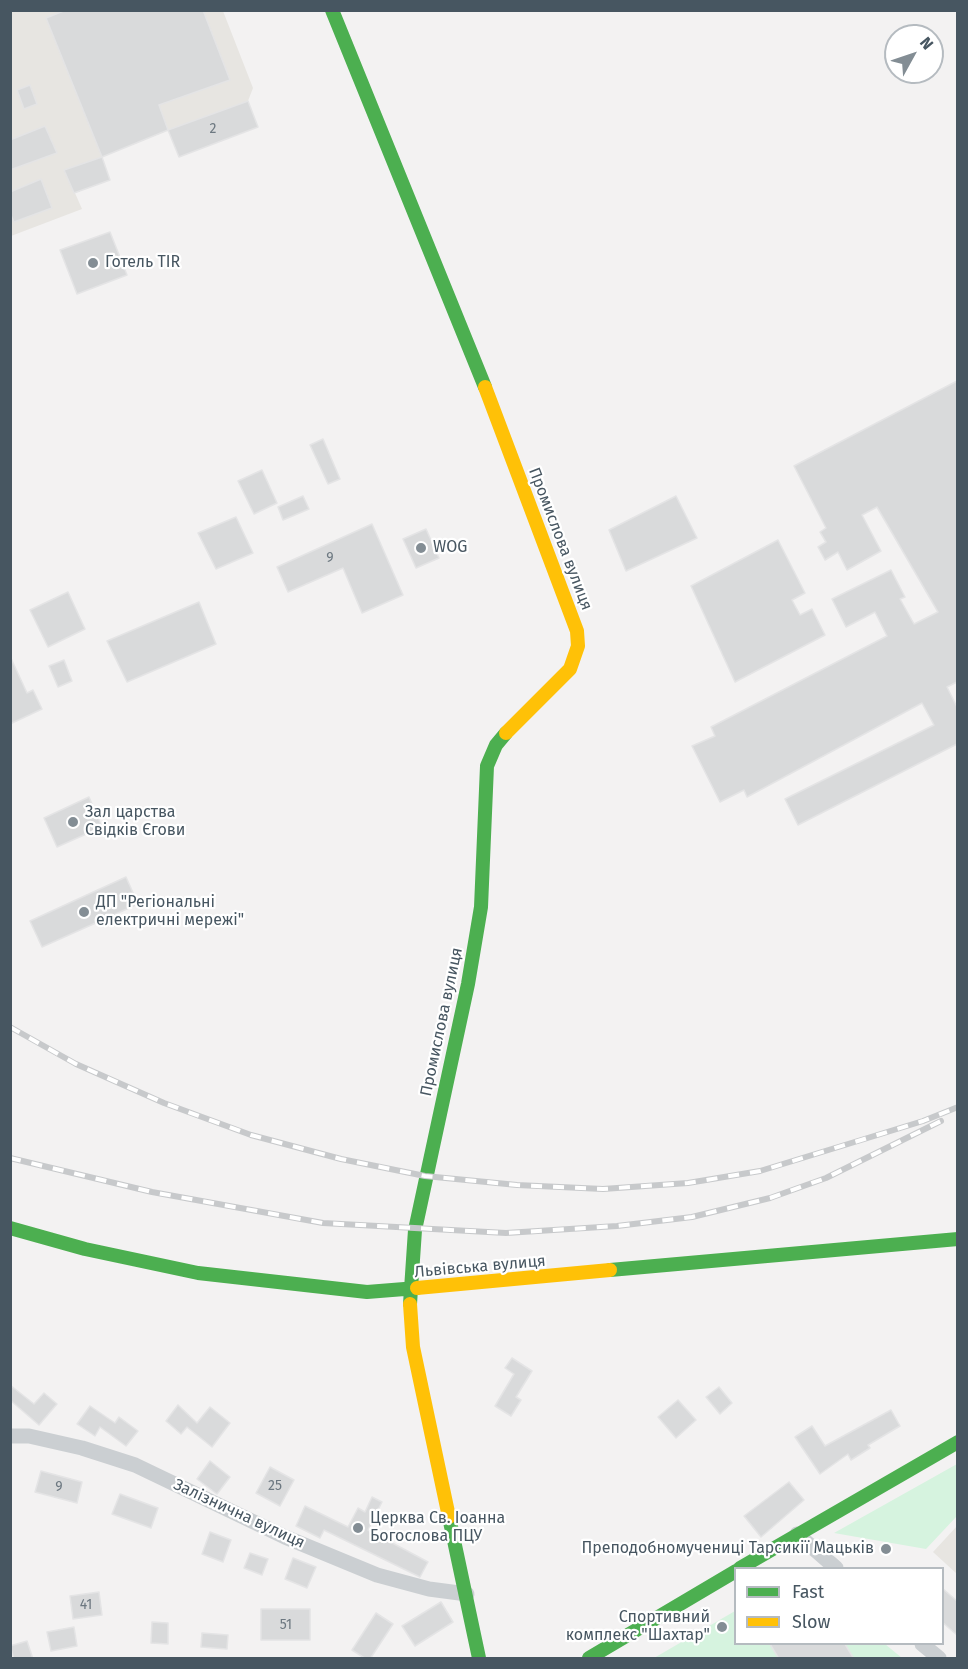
<!DOCTYPE html>
<meta charset="utf-8">
<style>
body{margin:0}
#map{position:relative;width:968px;height:1669px;overflow:hidden;background:#f3f2f2;font-family:"Fira Sans",sans-serif}
canvas{display:block}
.frame{position:absolute;inset:0;border:12px solid #475661;pointer-events:none}
.legend{position:absolute;left:734px;top:1567px;width:210px;height:78px;box-sizing:border-box;background:#fff;border:2px solid #b5bbc0;margin:0;padding:8px 10px;list-style:none;font-size:18px;color:#475661}
.legend li{display:flex;align-items:center;gap:12px;height:30px}
.legend b{width:30px;border:2px solid #b5bbc0}
.north{position:absolute;left:884px;top:24px;width:60px;height:60px;box-sizing:border-box;background:#fff;border:2px solid #b5bbc0;border-radius:50%;rotate:50deg;font-size:16px;font-weight:700;line-height:24px;text-align:center;color:#475661}
.north::after{content:'';display:block;margin:auto;width:21px;height:27px;background:#838d94;clip-path:polygon(50% 0,100% 100%,50% 72%,0 100%)}
</style>
<div id="map">
<canvas width="968" height="1669"></canvas>
<div class="frame"></div>
<ul class="legend">
<li><b style="height:8px;background:#4caf50"></b>Fast</li>
<li><b style="height:8px;background:#ffc107"></b>Slow</li>
</ul>
<div class="north">N</div>
</div>
<script>
const c = document.querySelector('canvas').getContext('2d');
c.lineJoin = 'round';
function fill(path, color) {
  c.fillStyle = color;
  c.fill(path, 'evenodd');
}
function poly(rows) {
  const path = new Path2D();
  for (const r of rows) {
    path.moveTo(r[0], r[1]);
    for (let i = 2; i < r.length; i += 2) path.lineTo(r[i], r[i + 1]);
  }
  return path;
}
function strokePath(path, color, width, dash) {
  c.strokeStyle = color;
  c.lineWidth = width;
  c.lineCap = dash ? 'butt' : 'round';
  c.setLineDash(dash || []);
  c.stroke(path);
}
function drawText(font, color, halo, rows, align = 'center') {
  c.font = font + ' "Fira Sans",sans-serif';
  c.lineWidth = 4.5;
  c.setLineDash([]);
  c.textBaseline = 'middle';
  c.strokeStyle = halo;
  c.fillStyle = color;
  for (const [text, x, y, turn = 0] of rows) {
    c.save();
    c.translate(x, y);
    c.rotate((+turn || 0) * Math.PI / 180);
    c.textAlign = isNaN(turn) ? turn : align;
    if (halo) c.strokeText(text, 0, 0);
    c.fillText(text, 0, 0);
    c.restore();
  }
}
const commercial = poly([
 [11,11,223,11,253,88,248,101,258,127,179,157,169,130,102,157,110,180,75,193,82,209,11,236],
 [957,1526,957,1574,933,1552]
]);
const green = poly([
 [957,1464,957,1516,926,1549,834,1533],
 [735,1611,736,1644,885,1644,902,1658,654,1658]
]);
const building = poly([
 [66,10,203,10,230,80,159,105,168,130,102,157,46,18,66,10],
 [30,85,37,104,24,109,17,90,30,85],
 [248,101,258,127,179,157,168,130,248,101],
 [45,126,57,153,10,170,10,140,45,126],
 [102,157,110,180,74,193,64,170,102,157],
 [41,179,52,208,14,222,10,213,10,192,41,179],
 [110,232,127,275,77,294,60,250,110,232],
 [957,381,957,682,947,687,957,707,957,744,798,825,785,799,934,725,922,703,747,797,744,790,720,802,692,746,715,736,711,727,887,636,875,612,846,627,832,599,891,570,905,597,900,599,914,624,938,612,877,507,862,515,881,551,847,570,838,552,825,560,818,547,826,542,820,532,826,528,794,466,957,381],
 [323,439,340,479,328,484,310,445,323,439],
 [262,470,277,503,254,514,238,481,262,470],
 [303,496,309,509,283,520,278,507,303,496],
 [676,496,697,538,626,571,609,530,676,496],
 [236,517,253,553,216,569,198,533,236,517],
 [372,524,403,595,362,613,343,568,288,592,277,567,372,524],
 [426,529,439,558,416,568,403,539,426,529],
 [778,540,805,593,792,600,800,615,812,609,825,635,735,682,691,586,778,540],
 [68,592,85,629,48,647,30,610,68,592],
 [199,602,216,644,127,682,107,641,199,602],
 [10,656,27,693,33,690,42,709,10,724,10,656],
 [64,660,72,681,58,687,49,666,64,660],
 [89,797,102,827,57,847,44,818,89,797],
 [126,877,138,904,42,947,30,921,126,877],
 [512,1358,532,1371,516,1397,521,1400,511,1416,495,1406,514,1374,505,1368,512,1358],
 [10,1385,34,1404,44,1393,57,1404,39,1425,10,1400,10,1385],
 [719,1387,732,1403,720,1414,706,1397,719,1387],
 [678,1400,696,1420,676,1438,658,1417,678,1400],
 [178,1405,197,1423,210,1407,230,1423,212,1447,187,1427,181,1434,166,1421,178,1405],
 [90,1406,115,1423,119,1417,138,1431,126,1446,100,1427,95,1436,77,1424,90,1406],
 [891,1410,900,1426,868,1445,870,1448,851,1460,848,1454,820,1474,795,1437,812,1426,825,1446,891,1410],
 [210,1461,230,1477,217,1494,197,1479,210,1461],
 [270,1467,294,1480,280,1506,256,1493,270,1467],
 [41,1471,82,1482,77,1503,35,1492,41,1471],
 [789,1482,804,1500,761,1537,744,1516,789,1482],
 [120,1494,158,1508,151,1528,112,1514,120,1494],
 [372,1497,382,1502,368,1530,428,1562,420,1577,324,1530,320,1538,296,1526,305,1506,348,1527,358,1508,365,1512,372,1497],
 [210,1532,231,1540,223,1562,202,1554,210,1532],
 [250,1553,268,1559,262,1575,244,1568,250,1553],
 [293,1558,316,1567,307,1588,285,1579,293,1558],
 [942,1588,957,1601,957,1635,942,1622,942,1588],
 [99,1592,102,1615,73,1619,70,1596,99,1592],
 [441,1602,453,1622,415,1646,402,1626,441,1602],
 [261,1609,310,1609,310,1640,261,1640,261,1609],
 [376,1613,393,1624,370,1659,366,1659,352,1650,376,1613],
 [152,1622,168,1623,168,1644,151,1643,152,1622],
 [74,1627,77,1646,51,1651,47,1632,74,1627],
 [202,1633,228,1635,227,1649,201,1647,202,1633],
 [27,1641,33,1659,14,1659,10,1646,27,1641],
 [770,1644,845,1644,854,1659,779,1659,770,1644]
]);
const street = poly([
 [10,1436,29,1436,82,1448,135,1465,285,1537,377,1575,429,1589,467,1594],
 [797,1534,836,1568],
 [922,1644,939,1658]
]);
const fast = poly([
 [332,10,485,387],
 [10,1228,85,1249,198,1273,367,1292,417,1288],
 [610,1270,958,1239],
 [410,1304,415,1230,468,984,481,907,487,766,496,745,506,733],
 [449,1517,479,1658],
 [740,1568,958,1442],
 [589,1658,736,1571]
]);
const slow = poly([
 [485,387,577,631,578,646,570,669,506,733],
 [417,1288,610,1270],
 [410,1304,413,1347,449,1517]
]);
const rail = poly([
 [10,1027,76,1064,164,1103,251,1135,341,1159,425,1176,517,1185,603,1189,688,1183,760,1171,923,1121,958,1107],
 [10,1158,152,1192,323,1223,506,1233,617,1226,692,1217,770,1198,826,1178,941,1121]
]);
const markers = [
 [93,263,6,"#838d94"],
 [421,548,6,"#838d94"],
 [73,822,6,"#838d94"],
 [84,912,6,"#838d94"],
 [358,1528,6,"#838d94"],
 [886,1549,6,"#838d94"],
 [722,1627,6,"#838d94"]
];
const numberNames = [
 ["2",213,129],
 ["9",330,558],
 ["25",275,1486],
 ["9",59,1487],
 ["41",86,1605],
 ["51",286,1625]
];
const poiNames = [
 ["Готель TIR",105,263],
 ["WOG",433,548],
 ["Зал царства",85,813],
 ["Свідків Єгови",85,831],
 ["ДП \"Регіональні",96,903],
 ["електричні мережі\"",96,921],
 ["Церква Св. Іоанна",370,1519],
 ["Богослова ПЦУ",370,1537],
 ["Преподобномучениці Тарсикії Мацьків",874,1549,"right"],
 ["Спортивний",710,1618,"right"],
 ["комплекс \"Шахтар\"",710,1636,"right"]
];
const streetNames = [
 ["Промислова вулиця",560,539,69],
 ["Промислова вулиця",442,1022,-78],
 ["Львівська вулиця",480,1267,-5],
 ["Залізнична вулиця",239,1514,25]
];
fill(commercial, '#e7e5e1');
fill(green, '#d6f3df');
fill(building, '#d9dadb');
strokePath(building, '#e4e4e5', 1.5);
strokePath(street, '#cbcfd2', 15);
strokePath(fast, '#4caf50', 14);
strokePath(slow, '#ffc107', 14);
strokePath(rail, '#c7c9cb', 6);
strokePath(rail, '#fff', 4, [11]);
for (const [x, y, r, color] of markers) {
  const dot = new Path2D();
  dot.arc(x, y, r, 0, 2 * Math.PI);
  c.fillStyle = color;
  c.fill(dot);
  strokePath(dot, '#fff', 2);
}
drawText('14px', '#6d7881', null, numberNames);
drawText('16px', '#475661', '#fff', poiNames, 'left');
drawText('16px', '#475661', '#fff', streetNames);
</script>
